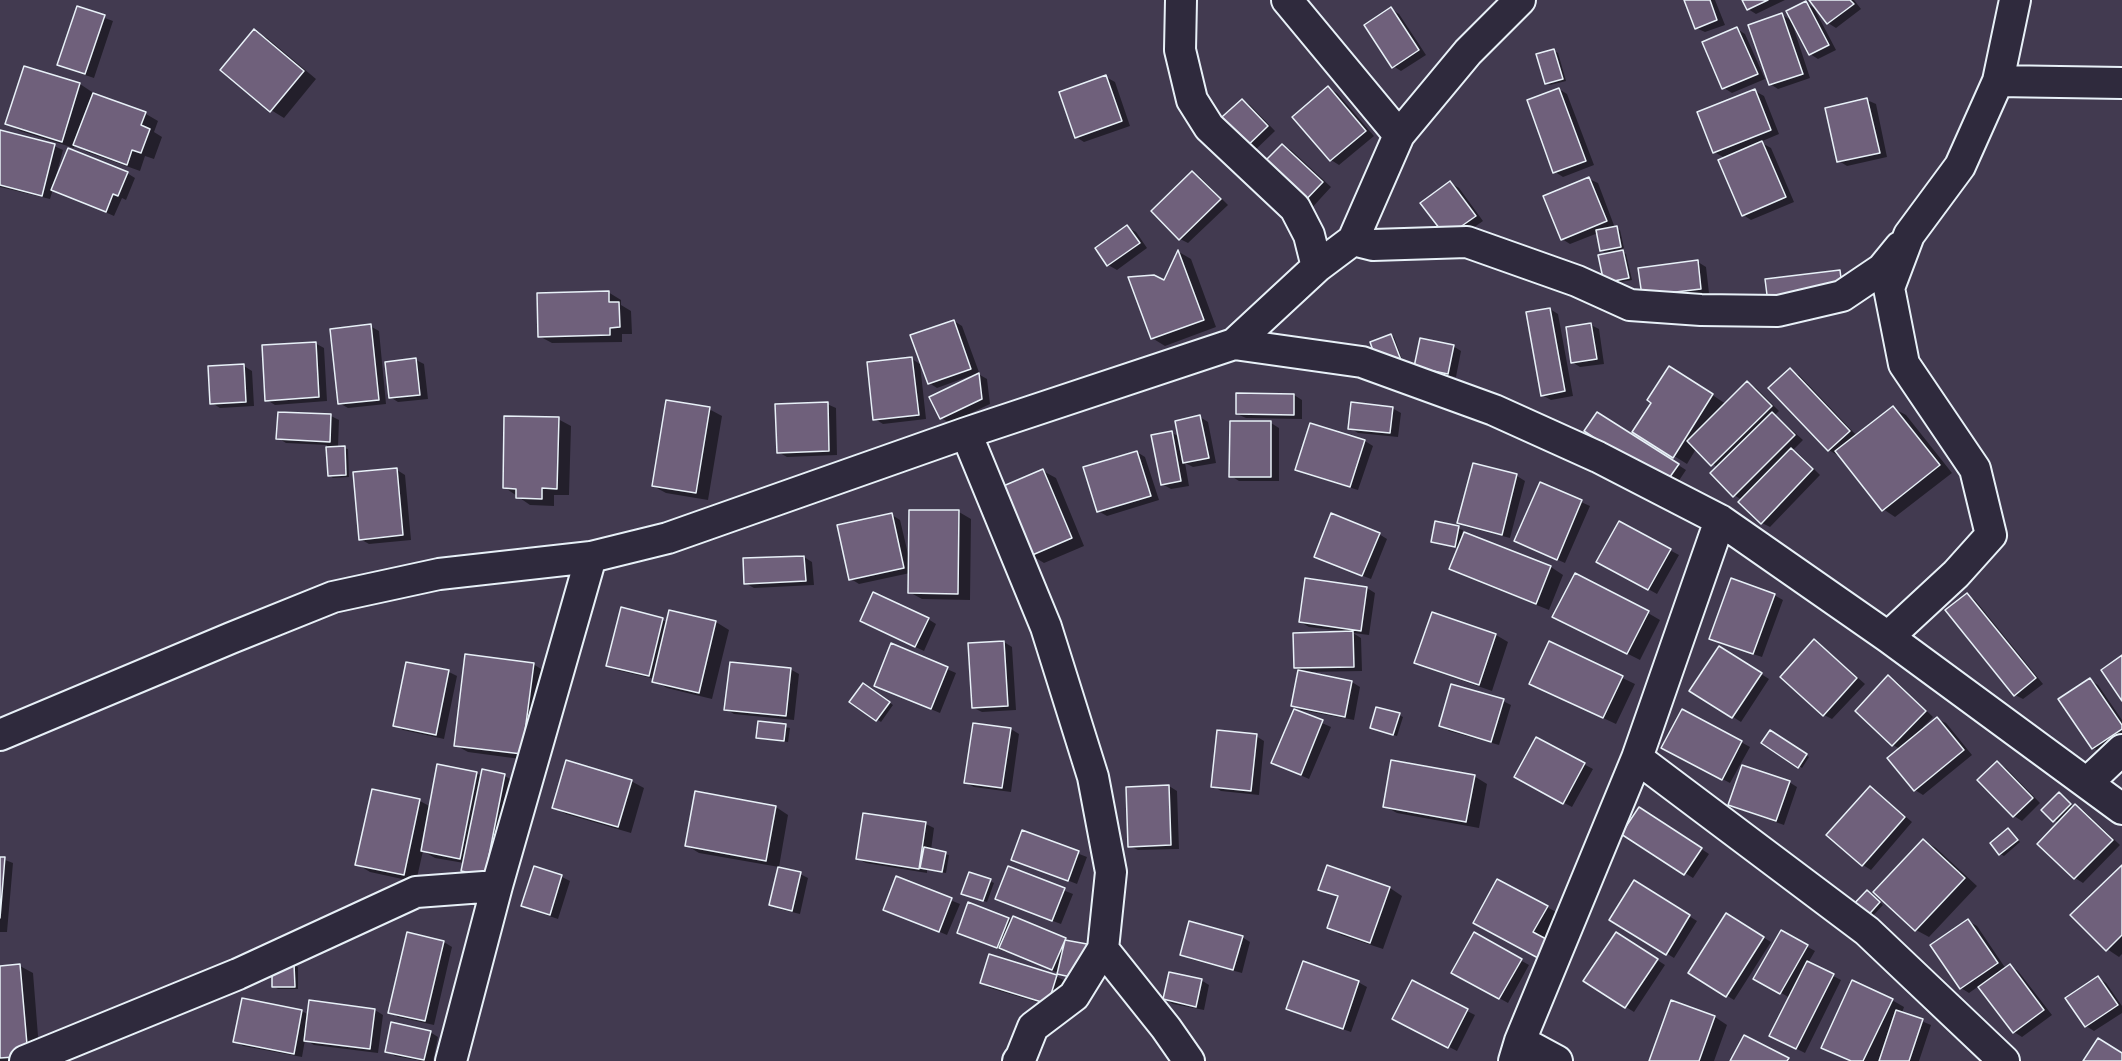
<!DOCTYPE html>
<style>
body{margin:0}
canvas{display:block;background:#423a50}
</style>
<canvas width="2122" height="1061"></canvas>
<script>
const c = document.querySelector('canvas').getContext('2d');
c.lineJoin = 'round';
function fill(path, color) {
  c.fillStyle = color;
  c.fill(path, 'evenodd');
}
function poly(rows) {
  const path = new Path2D();
  for (const r of rows) {
    path.moveTo(r[0], r[1]);
    for (let i = 2; i < r.length; i += 2) path.lineTo(r[i], r[i + 1]);
  }
  return path;
}
function strokePath(path, color, width, dash) {
  c.strokeStyle = color;
  c.lineWidth = width;
  c.lineCap = dash ? 'butt' : 'round';
  c.setLineDash(dash || []);
  c.stroke(path);
}
const shadow = poly([
 [1686,0,1715,0,1725,25,1705,32,1696,28],
 [1743,0,1785,0,1756,14,1748,9],
 [1811,0,1854,0,1861,9,1836,28,1828,23],
 [1806,3,1814,8,1836,50,1818,59,1810,54],
 [78,8,113,21,94,78,67,69,59,65],
 [1391,9,1399,14,1426,55,1401,71,1393,66],
 [1782,15,1791,20,1810,78,1778,89,1770,84],
 [1737,29,1745,34,1765,79,1732,93,1724,88],
 [254,31,267,38,316,79,284,118,271,110],
 [1554,51,1558,53,1566,81,1550,85,1546,83],
 [25,68,80,84,92,92,92,94,146,114,158,121,154,132,162,137,154,159,145,156,140,171,87,152,75,145,74,148,20,131,7,123],
 [1106,77,1115,82,1130,126,1084,142,1076,137],
 [1328,88,1337,93,1374,136,1339,165,1331,160],
 [1559,89,1567,94,1594,165,1563,177,1555,172],
 [1755,91,1764,96,1779,134,1760,142,1771,148,1794,202,1751,220,1743,215,1725,158,1714,152],
 [1242,100,1250,105,1275,131,1250,155],
 [1867,100,1876,104,1887,157,1847,166,1839,161],
 [0,136,54,146,63,150,56,176,58,177,127,173,135,178,126,200,122,198,114,216,53,189,50,199,0,187],
 [1282,145,1291,150,1331,187,1309,211],
 [1192,172,1200,177,1228,205,1188,243,1180,239],
 [1589,179,1598,183,1615,228,1620,230,1624,248,1619,250,1626,254,1632,280,1609,284,1608,254,1601,250,1598,233,1570,244,1562,239],
 [1450,183,1459,188,1483,221,1455,241],
 [1127,227,1136,232,1147,248,1117,270,1108,265],
 [1179,252,1191,259,1216,327,1165,346,1152,338,1165,282],
 [1698,262,1706,267,1709,293,1652,300],
 [608,292,621,300,621,305,631,311,632,334,622,334,622,342,552,343,539,336],
 [1550,309,1558,314,1573,396,1551,400,1542,395],
 [954,321,962,326,980,375,987,379,990,404,950,423,941,418,971,378,970,376,937,388,929,383],
 [1591,325,1599,329,1604,364,1580,367,1572,362],
 [370,326,379,331,386,404,348,408,339,403],
 [1391,335,1394,337,1403,362,1384,369],
 [315,343,324,348,327,401,275,405,267,400],
 [1453,346,1461,351,1456,377,1424,371],
 [912,359,920,364,926,419,883,424,875,419],
 [416,360,424,364,428,399,398,402,390,397],
 [244,366,252,371,254,406,220,408,212,403],
 [1790,370,1799,375,1857,436,1893,408,1906,415,1952,473,1895,517,1883,509,1839,453,1837,455,1829,450],
 [1682,375,1726,404,1747,383,1756,388,1779,411,1775,415,1803,440,1793,450,1799,454,1820,475,1770,527,1762,523,1742,500,1734,495,1718,468,1696,449,1687,464,1634,431],
 [1294,395,1302,400,1302,419,1246,418,1237,414],
 [827,404,836,408,837,455,787,457,778,452],
 [1392,408,1401,413,1398,437,1358,433,1350,428],
 [709,409,722,416,708,500,666,493,653,486],
 [331,416,339,420,338,447,348,449,349,477,333,478,329,475,327,445,286,443,278,438],
 [1200,417,1208,422,1216,463,1193,467,1185,463,1189,486,1171,489,1162,484,1172,433,1180,437],
 [1606,418,1686,470,1674,488],
 [558,419,571,426,569,495,554,495,554,506,530,505,504,487],
 [1271,423,1279,428,1279,481,1239,481,1231,476],
 [1365,441,1373,446,1358,490,1305,474,1297,469],
 [1137,452,1145,457,1159,500,1107,516,1098,511],
 [1474,465,1517,476,1525,481,1510,538,1467,527,1459,523],
 [397,470,405,475,411,540,369,544,360,539],
 [1043,471,1056,478,1084,546,1044,563,1031,555],
 [1541,484,1590,506,1565,563,1524,545],
 [959,512,971,519,970,600,922,599,909,592,910,573,859,584,851,579,892,515,900,520,909,558],
 [1436,523,1463,530,1460,542,1465,534,1551,567,1563,575,1549,610,1464,576,1451,569,1460,548,1433,541],
 [1619,523,1679,555,1657,594,1598,561],
 [1379,534,1387,539,1371,579,1324,561],
 [804,557,812,562,814,585,754,588,745,583],
 [1307,579,1367,588,1375,593,1369,635,1353,633,1361,638,1362,671,1307,672,1352,682,1360,687,1354,720,1301,710,1292,705,1299,670,1295,667,1342,633,1342,631,1309,627,1300,622],
 [1774,595,1783,600,1762,657,1720,643,1711,638],
 [1967,595,1975,600,2043,684,2023,699,2015,695],
 [622,609,668,622,670,612,716,622,729,630,712,699,667,688,654,681,655,679,616,670,608,665],
 [1648,613,1660,620,1640,660,1567,623],
 [1433,614,1496,635,1508,642,1492,691,1429,669,1416,662],
 [928,619,936,624,924,651,870,626],
 [1814,641,1822,646,1865,684,1832,719,1824,715],
 [1004,642,1012,647,1016,710,982,712,974,708,970,644],
 [1550,643,1635,684,1616,724,1543,690],
 [892,645,956,673,940,713,876,686],
 [1728,653,1769,679,1741,722,1691,690],
 [533,664,546,672,535,761,468,752,455,745],
 [790,669,799,674,794,720,734,714,726,709],
 [449,672,457,676,444,739,403,730,394,725],
 [1889,677,1897,682,1933,717,1923,727,1925,729,1937,719,1946,723,1972,755,1923,795,1915,790,1900,749,1893,745,1857,711],
 [2090,680,2098,685,2122,720,2122,739,2102,753,2093,748],
 [867,687,893,705,881,722,851,702],
 [1503,701,1511,705,1499,745,1449,731,1440,726],
 [1295,711,1331,727,1309,779,1273,763],
 [1399,715,1403,717,1397,736,1375,729],
 [759,722,790,728,788,742,761,739,758,737],
 [1011,729,1019,734,1011,792,974,787,966,783],
 [1770,732,1809,757,1802,768,1763,742],
 [1256,736,1264,741,1259,795,1221,791,1213,786],
 [1536,739,1593,769,1572,807,1524,782],
 [1741,742,1750,747,1730,783,1671,752],
 [1997,763,2006,768,2040,803,2022,821,2014,816],
 [483,771,505,776,513,781,493,880,471,875,463,870,464,863,435,858,423,851,416,882,370,872,357,864,373,791,420,801,431,807,476,773,482,776],
 [1474,776,1487,784,1479,828,1397,813,1384,806],
 [631,781,644,788,631,833,566,814,553,807],
 [1789,782,1797,787,1784,825,1739,809,1730,804],
 [1169,786,1177,791,1179,849,1138,850,1130,846],
 [1870,788,1878,793,1912,822,1871,870,1863,865],
 [2063,796,2074,808,2076,806,2084,811,2120,845,2083,883,2075,878,2059,823,2054,820],
 [776,807,788,815,779,867,699,853,686,845],
 [1647,813,1709,854,1693,878,1685,873],
 [926,824,934,828,931,850,949,855,946,873,927,870,927,873,866,863,858,859],
 [2008,830,2020,842,2004,856,2000,854],
 [1023,832,1087,857,1077,884,1013,859],
 [1923,840,1936,848,1977,886,1929,937,1916,930,1875,892],
 [0,858,13,863,7,932,0,932],
 [1328,867,1390,888,1402,896,1383,949,1341,935,1329,928,1339,898,1320,889],
 [2122,867,2122,954,2119,957,2107,949],
 [535,868,562,877,570,881,558,919,531,910,523,906],
 [1008,868,1073,894,1061,924,1005,903],
 [800,874,808,878,800,914,779,909,771,904],
 [897,878,960,904,947,935,885,909],
 [990,881,994,883,987,902,967,895],
 [1498,881,1560,914,1551,964],
 [1634,882,1697,921,1674,958,1611,919],
 [1871,894,1883,905,1868,921],
 [1726,915,1771,942,1734,1000,1690,973],
 [1008,919,1090,948,1083,980,1063,975,1006,951,1006,952,967,937,958,933],
 [1968,921,1977,926,2006,969,2010,966,2018,971,2052,1015,2022,1037,2014,1032,1979,986,1969,993,1961,988],
 [1781,932,1815,951,1808,963,1841,980,1805,1053,1779,1040,1790,998,1755,978],
 [408,934,444,942,452,947,434,1025,398,1017,390,1012],
 [1474,934,1529,965,1508,1003,1453,972],
 [1242,937,1250,942,1242,973,1190,959,1182,954],
 [1625,939,1665,965,1634,1012,1626,1007],
 [294,965,298,967,298,989,278,989,274,987],
 [20,966,33,973,40,1061,0,1061,0,968],
 [1056,976,1065,981,1057,1008,990,988,981,983],
 [2098,978,2106,983,2122,1006,2122,1013,2094,1031,2086,1026],
 [1201,980,1209,985,1204,1010,1173,1004,1165,999],
 [1358,982,1367,987,1351,1032,1296,1013,1288,1009],
 [1892,1000,1904,1007,1902,1013,1931,1025,1919,1061,1850,1061,1823,1047],
 [1672,1002,1715,1017,1727,1025,1714,1061,1650,1061],
 [375,1010,383,1015,378,1053,314,1045,305,1040,302,1057,243,1046,235,1041,302,1011,309,1015],
 [1467,1011,1475,1015,1457,1051,1402,1023],
 [430,1032,438,1037,433,1061,422,1061,395,1056,387,1051]
]);
const building = poly([
 [1684,0,1710,0,1717,20,1695,29,1684,0],
 [1742,0,1768,0,1747,10,1742,0],
 [1809,0,1850,0,1854,4,1827,24,1809,0],
 [1806,1,1829,45,1809,55,1786,11,1806,1],
 [77,6,105,15,85,74,57,65,77,6],
 [1391,7,1419,50,1392,68,1364,25,1391,7],
 [1782,13,1803,74,1769,85,1748,25,1782,13],
 [1737,27,1758,74,1722,89,1702,42,1737,27],
 [254,29,304,71,270,112,220,70,254,29],
 [1554,49,1563,79,1545,84,1536,54,1554,49],
 [24,66,80,83,62,142,5,124,24,66],
 [1106,75,1122,121,1075,138,1059,92,1106,75],
 [1328,86,1366,131,1330,161,1292,117,1328,86],
 [1559,88,1586,161,1553,173,1527,100,1559,88],
 [1755,89,1771,130,1713,153,1697,112,1755,89],
 [93,93,146,112,141,125,150,129,141,153,132,150,127,165,73,145,93,93],
 [1867,98,1880,153,1837,162,1825,108,1867,98],
 [1242,99,1268,126,1241,152,1214,124,1242,99],
 [0,130,55,144,42,196,0,185,0,130],
 [1762,141,1786,197,1742,216,1718,160,1762,141],
 [1282,144,1323,182,1299,207,1258,168,1282,144],
 [68,148,128,172,118,196,113,194,106,212,51,190,68,148],
 [1192,171,1221,199,1179,240,1151,211,1192,171],
 [1589,177,1607,221,1561,240,1543,196,1589,177],
 [1450,181,1476,216,1446,237,1420,203,1450,181],
 [1127,225,1140,243,1107,266,1095,248,1127,225],
 [1617,226,1621,247,1600,251,1596,230,1617,226],
 [1178,250,1204,320,1151,339,1128,277,1154,275,1164,280,1178,250],
 [1623,250,1629,278,1604,283,1598,255,1623,250],
 [1698,260,1701,289,1642,296,1638,268,1698,260],
 [1840,270,1843,295,1768,303,1765,279,1840,270],
 [609,291,609,302,619,302,620,327,610,328,610,335,538,337,537,293,609,291],
 [1550,308,1565,391,1541,396,1526,312,1550,308],
 [954,320,971,369,928,384,910,335,954,320],
 [1591,323,1597,359,1571,363,1566,327,1591,323],
 [371,324,379,400,338,404,330,329,371,324],
 [1391,334,1401,360,1379,368,1370,342,1391,334],
 [1420,338,1454,345,1448,374,1414,367,1420,338],
 [316,342,319,397,265,401,262,345,316,342],
 [912,357,919,415,873,420,867,362,912,357],
 [416,358,420,395,389,398,385,362,416,358],
 [244,364,246,402,210,404,208,366,244,364],
 [1669,366,1713,394,1673,458,1632,432,1651,403,1647,400,1669,366],
 [1790,368,1850,431,1828,451,1768,388,1790,368],
 [979,373,982,399,940,419,929,397,979,373],
 [1747,381,1772,406,1711,466,1687,441,1747,381],
 [1236,393,1294,394,1294,415,1236,414,1236,393],
 [666,400,710,407,696,493,652,486,666,400],
 [828,402,829,451,777,453,775,404,828,402],
 [1351,402,1393,407,1390,433,1348,429,1351,402],
 [1893,406,1940,465,1882,511,1835,451,1893,406],
 [278,412,331,414,330,442,276,439,278,412],
 [1597,412,1679,464,1665,484,1584,431,1597,412],
 [1772,412,1795,435,1733,497,1710,473,1772,412],
 [1200,415,1209,458,1183,463,1175,421,1200,415],
 [504,416,559,417,557,489,542,488,542,499,516,498,516,489,503,488,504,416],
 [1230,421,1271,421,1271,477,1229,477,1230,421],
 [1310,423,1365,440,1350,487,1295,470,1310,423],
 [1172,431,1181,481,1161,485,1151,435,1172,431],
 [345,446,346,475,328,476,326,447,345,446],
 [1791,448,1813,469,1761,524,1738,502,1791,448],
 [1137,451,1151,496,1097,512,1083,467,1137,451],
 [1473,463,1517,474,1502,535,1457,523,1473,463],
 [397,468,403,535,359,540,353,472,397,468],
 [1043,469,1072,538,1030,556,1001,487,1043,469],
 [1540,482,1582,500,1557,560,1514,541,1540,482],
 [909,510,959,510,958,594,908,593,909,510],
 [892,513,904,568,849,580,837,525,892,513],
 [1331,513,1380,533,1362,576,1314,557,1331,513],
 [1435,521,1459,526,1455,547,1431,542,1435,521],
 [1619,521,1671,549,1648,590,1596,562,1619,521],
 [1464,532,1551,566,1536,604,1449,569,1464,532],
 [804,556,806,581,744,584,743,558,804,556],
 [1575,573,1649,611,1627,654,1552,617,1575,573],
 [1305,578,1367,587,1361,631,1299,622,1305,578],
 [1731,578,1775,594,1753,654,1709,639,1731,578],
 [873,592,929,618,915,647,860,621,873,592],
 [1967,593,2036,678,2014,696,1945,610,1967,593],
 [621,607,663,618,649,676,606,666,621,607],
 [669,610,716,621,699,693,652,682,669,610],
 [1432,612,1496,634,1479,685,1414,663,1432,612],
 [1353,631,1354,667,1294,668,1293,633,1353,631],
 [1814,639,1857,678,1823,716,1780,677,1814,639],
 [1004,641,1008,706,972,708,968,643,1004,641],
 [1549,641,1623,676,1603,718,1529,684,1549,641],
 [891,643,948,667,931,709,874,686,891,643],
 [1719,646,1762,673,1732,718,1689,691,1719,646],
 [465,654,534,663,522,754,454,746,465,654],
 [2122,655,2122,701,2101,670,2122,655],
 [406,662,449,670,436,735,393,726,406,662],
 [730,662,791,668,786,716,724,710,730,662],
 [1298,670,1352,681,1345,717,1291,706,1298,670],
 [1888,675,1926,711,1892,746,1855,711,1888,675],
 [2090,678,2122,725,2122,729,2092,749,2058,699,2090,678],
 [863,683,890,702,876,721,849,702,863,683],
 [1451,684,1504,699,1491,742,1439,726,1451,684],
 [1376,707,1400,713,1393,735,1370,728,1376,707],
 [1294,709,1323,720,1301,775,1271,763,1294,709],
 [1682,709,1742,741,1722,780,1661,748,1682,709],
 [1937,717,1964,750,1914,791,1887,758,1937,717],
 [758,721,786,724,784,741,756,738,758,721],
 [973,723,1011,728,1002,788,964,783,973,723],
 [1217,730,1257,734,1251,791,1211,787,1217,730],
 [1770,730,1807,754,1798,768,1761,743,1770,730],
 [1536,737,1585,763,1563,804,1514,777,1536,737],
 [566,760,632,780,618,827,552,808,566,760],
 [1391,760,1475,775,1466,822,1383,807,1391,760],
 [1997,761,2033,798,2013,817,1977,780,1997,761],
 [437,764,477,772,460,859,421,851,437,764],
 [1742,765,1790,781,1776,821,1728,805,1742,765],
 [482,769,505,774,485,876,461,871,482,769],
 [1169,785,1171,845,1128,847,1126,787,1169,785],
 [1870,786,1905,817,1862,866,1826,835,1870,786],
 [372,789,420,799,404,875,355,865,372,789],
 [695,791,776,806,766,861,685,846,695,791],
 [2059,792,2071,804,2053,822,2041,810,2059,792],
 [2075,804,2113,840,2074,879,2037,844,2075,804],
 [1639,807,1702,848,1684,875,1621,834,1639,807],
 [863,813,926,822,919,869,856,859,863,813],
 [2008,828,2018,840,1999,855,1990,843,2008,828],
 [1022,830,1079,851,1068,881,1011,860,1022,830],
 [1923,839,1965,878,1915,931,1873,892,1923,839],
 [924,847,946,852,942,872,920,868,924,847],
 [0,857,5,857,0,918,0,857],
 [1327,865,1390,887,1370,943,1327,928,1338,896,1318,890,1327,865],
 [2122,865,2122,935,2106,951,2070,915,2122,865],
 [534,866,562,875,550,915,521,906,534,866],
 [1008,866,1065,888,1052,921,995,899,1008,866],
 [778,867,801,872,792,911,769,905,778,867],
 [969,872,991,879,983,901,961,894,969,872],
 [896,876,952,898,939,932,883,910,896,876],
 [1497,879,1548,906,1533,932,1548,940,1538,958,1473,923,1497,879],
 [1634,880,1690,915,1666,955,1609,920,1634,880],
 [1867,890,1880,902,1864,920,1850,908,1867,890],
 [968,902,1009,918,997,948,957,933,968,902],
 [1726,913,1764,937,1726,997,1688,973,1726,913],
 [1013,916,1066,938,1052,970,999,948,1013,916],
 [1968,919,1998,963,1960,989,1930,945,1968,919],
 [1189,921,1243,936,1233,970,1180,955,1189,921],
 [1781,930,1808,945,1780,994,1753,979,1781,930],
 [407,932,444,941,425,1021,388,1013,407,932],
 [1474,932,1522,959,1499,999,1451,973,1474,932],
 [1616,932,1658,959,1625,1008,1583,981,1616,932],
 [1065,940,1087,944,1080,979,1057,974,1065,940],
 [989,954,1057,975,1048,1004,980,983,989,954],
 [1303,961,1359,981,1343,1029,1286,1009,1303,961],
 [1807,961,1834,974,1796,1049,1769,1036,1807,961],
 [20,964,28,1056,0,1058,0,966,20,964],
 [272,964,294,964,295,987,272,987,272,964],
 [2010,964,2044,1010,2013,1033,1978,987,2010,964],
 [1169,972,1202,979,1196,1007,1163,999,1169,972],
 [2098,976,2118,1005,2085,1027,2065,998,2098,976],
 [1412,980,1468,1009,1448,1048,1392,1019,1412,980],
 [1852,980,1893,999,1863,1061,1851,1061,1821,1048,1852,980],
 [242,998,302,1010,294,1054,233,1042,242,998],
 [309,1000,375,1009,370,1049,304,1041,309,1000],
 [1671,1000,1715,1016,1699,1061,1649,1061,1671,1000],
 [1896,1010,1923,1019,1909,1061,1879,1061,1896,1010],
 [391,1022,431,1031,424,1060,385,1052,391,1022],
 [1744,1035,1789,1058,1787,1061,1730,1061,1744,1035],
 [2098,1038,2122,1053,2122,1061,2083,1061,2098,1038]
]);
const minor = poly([
 [1181,0,1180,50,1192,100,1209,127,1295,208,1309,235,1317,267],
 [1287,0,1399,135],
 [1998,81,2122,83],
 [1353,240,1373,245,1467,242,1577,281,1630,305,1701,310,1778,311,1842,296,1882,269,1900,247],
 [1234,344,1362,362,1494,410,1598,457,1720,520,1888,637,2122,809],
 [966,433,1046,627,1093,777,1111,872,1103,949,1074,996,1033,1027,1021,1057,1018,1061],
 [1888,637,1956,574,1991,535,1975,469,1904,364,1889,288,1909,235,1960,166,1998,81,2015,0],
 [0,735,231,638,333,597,439,574,591,557,668,538,966,433,1234,344,1317,267,1353,240,1399,135,1468,52,1520,0],
 [1637,758,1867,931,2004,1061],
 [2088,782,2122,750],
 [1103,949,1166,1028,1189,1061],
 [1520,1041,1557,1061],
 [25,1061,238,974,416,892,497,886],
 [451,1061,497,886,591,557],
 [1514,1061,1520,1041,1637,758,1720,520]
]);
fill(shadow, '#0007');
fill(building, '#6f607b');
strokePath(building, '#e8f1f8', 1.5);
strokePath(minor, '#e8f1f8', 34);
strokePath(minor, '#2f2a3d', 30);
</script>
